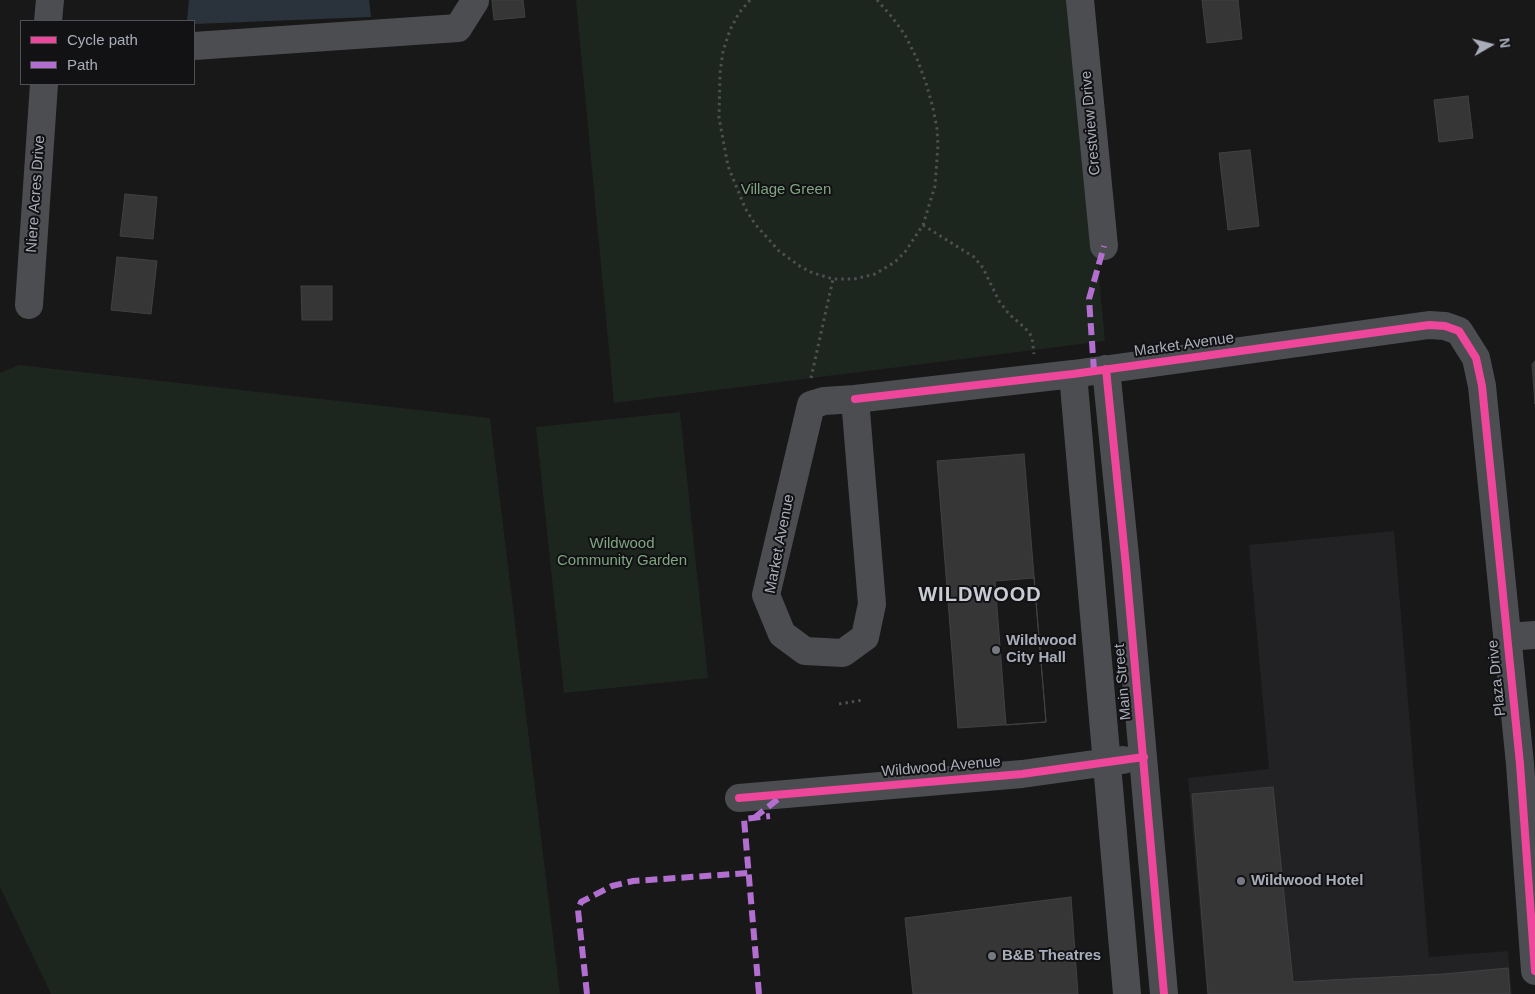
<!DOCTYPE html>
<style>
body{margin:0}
#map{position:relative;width:1535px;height:994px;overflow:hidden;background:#181818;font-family:Arial,sans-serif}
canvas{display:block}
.legend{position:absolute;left:20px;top:20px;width:175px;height:65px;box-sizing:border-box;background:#121214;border:1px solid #4e5056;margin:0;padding:6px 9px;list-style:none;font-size:15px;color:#a8adb9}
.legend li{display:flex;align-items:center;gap:10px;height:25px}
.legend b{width:25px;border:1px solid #4e5056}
.north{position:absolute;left:1465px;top:20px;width:50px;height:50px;-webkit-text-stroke:4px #121214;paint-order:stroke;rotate:82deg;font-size:14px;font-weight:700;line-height:20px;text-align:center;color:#a8adb9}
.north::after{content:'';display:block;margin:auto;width:18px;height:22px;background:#a8adb9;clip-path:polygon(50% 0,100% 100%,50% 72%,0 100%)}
</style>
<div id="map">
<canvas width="1535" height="994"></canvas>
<ul class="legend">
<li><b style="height:6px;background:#ed469a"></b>Cycle path</li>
<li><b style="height:6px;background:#b36fd0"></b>Path</li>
</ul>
<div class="north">N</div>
</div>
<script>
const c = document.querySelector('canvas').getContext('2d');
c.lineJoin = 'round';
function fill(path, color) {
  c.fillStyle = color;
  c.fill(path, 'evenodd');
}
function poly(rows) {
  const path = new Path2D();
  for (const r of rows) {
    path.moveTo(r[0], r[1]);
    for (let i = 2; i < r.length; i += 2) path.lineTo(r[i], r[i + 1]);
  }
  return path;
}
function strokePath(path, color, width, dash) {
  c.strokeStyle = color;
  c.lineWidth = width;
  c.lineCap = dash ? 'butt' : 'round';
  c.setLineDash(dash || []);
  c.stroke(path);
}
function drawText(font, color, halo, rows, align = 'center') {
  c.font = font + ' Arial,sans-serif';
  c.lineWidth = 4;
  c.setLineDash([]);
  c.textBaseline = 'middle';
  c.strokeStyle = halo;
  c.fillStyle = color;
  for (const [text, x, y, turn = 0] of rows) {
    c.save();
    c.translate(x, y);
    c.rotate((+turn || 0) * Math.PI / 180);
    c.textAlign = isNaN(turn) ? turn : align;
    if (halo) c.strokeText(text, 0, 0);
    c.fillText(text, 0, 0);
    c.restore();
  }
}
const built = poly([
 [1394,531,1429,957,1508,951,1512,994,1207,994,1188,778,1269,769,1249,545]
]);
const green = poly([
 [576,0,1073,0,1105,341,614,403],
 [19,365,490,418,560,994,51,994,0,887,0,373],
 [680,412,708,678,564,693,536,427]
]);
const water = poly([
 [189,0,369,0,371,17,194,24,194,21,187,21]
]);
const building = poly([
 [492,0,523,0,525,17,494,20,492,0],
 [1202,0,1238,0,1242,39,1207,43,1202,0],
 [1468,96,1473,138,1439,142,1434,100,1468,96],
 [1250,150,1259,226,1228,230,1219,153,1250,150],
 [125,194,157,197,153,239,120,236,125,194],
 [117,257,157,261,151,314,111,310,117,257],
 [301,286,332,286,332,320,302,320,301,286],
 [1535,361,1535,404,1532,364,1535,361],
 [1024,454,1046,722,958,728,937,461,1024,454],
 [1034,578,1046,722,1006,725,995,581,1034,578],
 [1273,787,1293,982,1444,974,1508,968,1510,994,1208,994,1192,794,1273,787],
 [1071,897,1078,994,913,994,905,918,1071,897]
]);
const path = poly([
 [750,0,739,13,730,30,723,51,720,73,719,118,728,166,745,208,755,224,779,251,801,267,813,273,833,279,854,279,875,274,895,262,905,252,923,225,935,186,938,145,937,129,933,108,926,83,917,59,905,35,892,17,877,0],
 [923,225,961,249,974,257,983,268,999,301,1009,314,1025,328,1030,334,1032,338,1034,354],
 [811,378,833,279],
 [839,704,863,700]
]);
const minor = poly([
 [1080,0,1104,246],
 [48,21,50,0],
 [194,46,458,28,475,1],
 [29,305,44,84],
 [1106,369,1126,566,1164,994],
 [1073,374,1127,994],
 [855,399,1073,374,1429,325,1445,326,1459,331,1476,358,1482,386,1520,764,1535,971],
 [855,399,872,604,865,637,843,653,805,651,782,634,766,595,811,405,824,401,855,399],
 [1507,637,1535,635],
 [739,798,1022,774,1123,760]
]);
const quiet = poly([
 [1094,371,1089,299,1104,246],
 [754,818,782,796],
 [587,994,578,910,581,902,612,886,633,881,748,873],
 [759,994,744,819,770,816]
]);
const cycleway = poly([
 [1106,369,1126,566,1164,994],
 [855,399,1073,374,1429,325,1445,326,1459,331,1476,358,1482,386,1520,764,1535,971],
 [739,798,1022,774,1144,757]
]);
const markers = [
 [996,650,5,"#767981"],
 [1241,881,5,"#767981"],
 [992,956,5,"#767981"]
];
const streetNames = [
 ["Crestview Drive",1091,123,-95],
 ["Niere Acres Drive",36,194,-86],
 ["Market Avenue",1184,345,-8],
 ["Market Avenue",780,544,-79],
 ["Plaza Drive",1497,678,-96],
 ["Main Street",1123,682,-95],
 ["Wildwood Avenue",941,767,-5]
];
const parkNames = [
 ["Village Green",786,190],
 ["Wildwood",622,544],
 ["Community Garden",622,561]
];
const poiNames = [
 ["Wildwood",1006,641],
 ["City Hall",1006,658],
 ["Wildwood Hotel",1251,881],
 ["B&B Theatres",1002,956]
];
const districtNames = [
 ["WILDWOOD",980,595]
];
fill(built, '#222224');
fill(green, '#1d251f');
fill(water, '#2a333b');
fill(building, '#363637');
strokePath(building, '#404144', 1);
strokePath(path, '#4e4f53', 3, [2.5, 4]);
strokePath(minor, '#4c4d51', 28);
strokePath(quiet, '#b36fd0', 6, [12, 6]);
strokePath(cycleway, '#ed469a', 8);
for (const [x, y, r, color] of markers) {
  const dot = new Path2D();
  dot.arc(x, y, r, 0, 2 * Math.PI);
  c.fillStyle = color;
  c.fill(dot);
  strokePath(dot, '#121214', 2);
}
drawText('15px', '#a8adb9', '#121214', streetNames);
drawText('15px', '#7fa581', '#121214', parkNames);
drawText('bold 15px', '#a8adb9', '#121214', poiNames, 'left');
c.letterSpacing = '1px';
drawText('bold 20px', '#caccd5', '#121214', districtNames);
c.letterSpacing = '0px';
</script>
